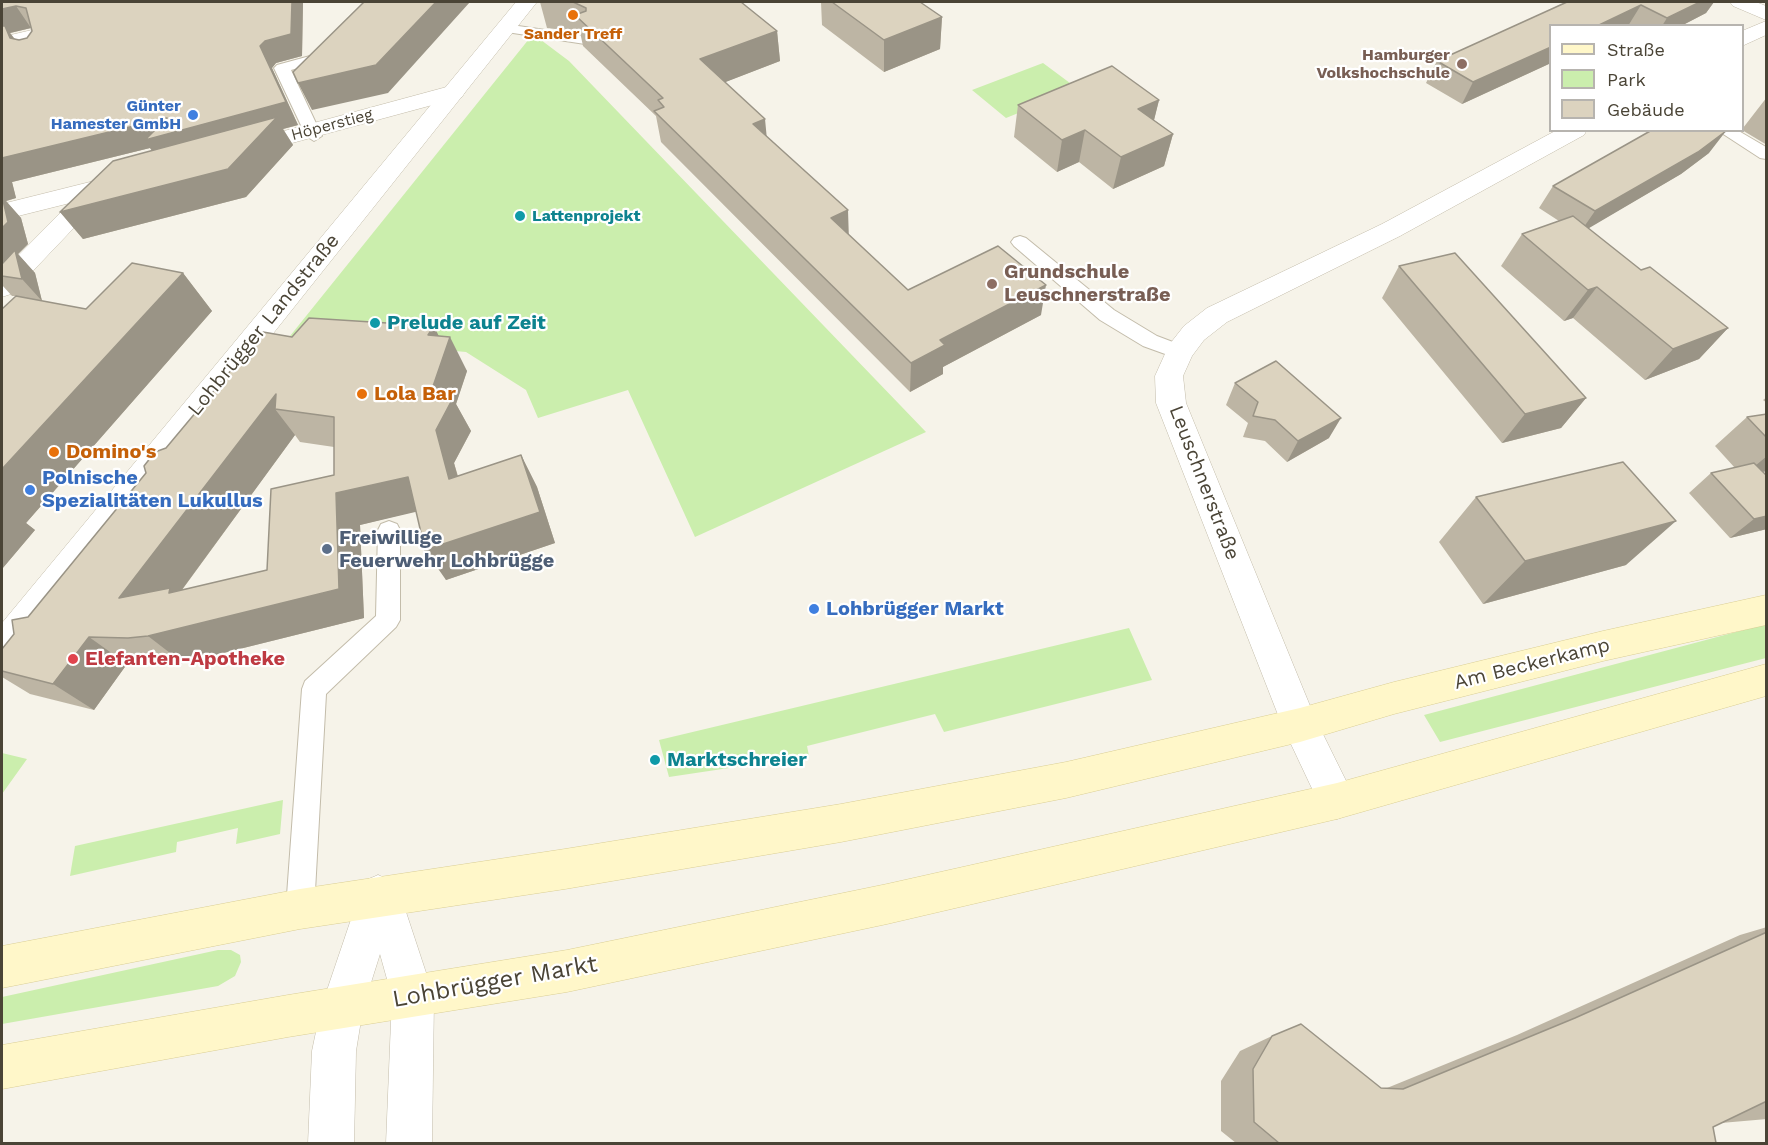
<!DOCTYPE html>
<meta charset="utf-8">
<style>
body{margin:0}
#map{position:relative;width:1768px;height:1145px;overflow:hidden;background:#f6f3e9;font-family:"Work Sans",sans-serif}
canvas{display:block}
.frame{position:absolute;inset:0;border:3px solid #4a4436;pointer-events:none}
.legend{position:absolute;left:1549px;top:24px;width:195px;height:108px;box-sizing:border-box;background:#fff;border:2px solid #b7b4af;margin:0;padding:8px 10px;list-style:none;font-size:18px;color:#4a4436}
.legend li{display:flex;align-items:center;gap:12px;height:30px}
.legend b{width:30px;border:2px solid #b7b4af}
</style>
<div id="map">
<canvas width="1768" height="1145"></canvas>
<div class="frame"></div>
<ul class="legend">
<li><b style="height:8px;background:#fff7c9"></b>Straße</li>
<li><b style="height:16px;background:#cbeead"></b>Park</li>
<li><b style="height:16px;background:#dcd3bf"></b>Gebäude</li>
</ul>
</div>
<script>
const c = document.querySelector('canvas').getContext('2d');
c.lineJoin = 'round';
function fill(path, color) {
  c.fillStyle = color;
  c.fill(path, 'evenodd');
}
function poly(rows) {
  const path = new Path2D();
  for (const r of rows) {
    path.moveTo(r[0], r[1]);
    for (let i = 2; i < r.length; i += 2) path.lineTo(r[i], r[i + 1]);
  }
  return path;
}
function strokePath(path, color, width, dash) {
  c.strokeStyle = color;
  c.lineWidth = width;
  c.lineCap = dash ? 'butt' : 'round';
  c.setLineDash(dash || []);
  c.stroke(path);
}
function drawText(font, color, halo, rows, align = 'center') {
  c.font = font + ' "Work Sans",sans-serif';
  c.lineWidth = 4.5;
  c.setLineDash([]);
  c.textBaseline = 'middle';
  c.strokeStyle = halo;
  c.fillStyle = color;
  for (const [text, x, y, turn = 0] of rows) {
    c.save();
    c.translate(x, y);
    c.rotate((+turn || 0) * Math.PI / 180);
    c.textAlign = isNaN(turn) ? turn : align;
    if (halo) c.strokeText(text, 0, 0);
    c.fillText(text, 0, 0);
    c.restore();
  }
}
const green = poly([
 [533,34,569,61,926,432,695,537,628,390,538,418,526,390,466,352,290,336],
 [1043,63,1078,89,1006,118,972,90],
 [1766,624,1766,658,1440,742,1424,715],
 [1129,628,1152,680,944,732,935,714,807,746,809,756,669,777,659,740],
 [2,753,27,759,2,794],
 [283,800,280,834,236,844,238,828,177,842,176,852,70,876,75,846],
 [218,950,231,950,240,955,241,962,235,976,218,986,2,1024,2,997]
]);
const service = poly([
 [505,24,585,36,592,40,585,44,500,31,498,28,500,25,505,24],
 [321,53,328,57,326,60,291,70,322,136,314,141,306,136,274,68,277,65,321,53],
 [1717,130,1737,130,1766,147,1766,159,1760,158,1717,130],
 [1020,236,1026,238,1114,310,1157,336,1186,347,1189,352,1186,357,1179,359,1143,346,1100,320,1014,246,1011,242,1014,238,1020,236],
 [389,521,397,524,400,530,400,620,396,627,326,694,314,909,310,919,300,923,290,919,286,909,302,689,305,681,376,616,378,530,381,524,389,521]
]);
const minor = poly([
 [1730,2,1756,2,1766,6,1766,20,1733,6,1730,2],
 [1766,21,1766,35,1742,46,1742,31,1766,21],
 [32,30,40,31,43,36,46,53,43,58,35,60,27,58,23,45,2,49,2,37,32,30],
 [454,85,462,87,465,92,462,97,244,156,236,154,232,149,236,144,454,85],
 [1557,130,1587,130,1584,135,1400,236,1227,322,1204,340,1192,356,1183,376,1186,403,1315,718,1356,801,1350,814,1337,819,1324,814,1282,725,1156,403,1155,376,1169,345,1184,326,1207,308,1382,224,1557,130],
 [122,174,131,177,134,182,131,187,107,193,11,294,2,297,2,272,70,203,2,220,2,204,122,174]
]);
const tertiary = poly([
 [516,2,537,2,14,659,2,663,2,623,516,2],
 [378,875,392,881,405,909,434,997,432,1144,386,1144,392,997,380,954,363,1008,356,1051,354,1144,308,1144,312,1051,321,1008,364,881,378,875]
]);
const secondary = poly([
 [1766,595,1766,625,1603,661,1394,714,1300,742,1066,798,841,842,565,889,300,929,2,988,2,946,300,889,565,849,841,804,1066,762,1300,708,1394,682,1603,631,1766,595],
 [1766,664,1766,696,1337,819,887,924,567,992,288,1037,2,1089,2,1045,288,995,567,950,887,884,1337,783,1766,664]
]);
const wall = poly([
 [2,2,303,2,302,56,276,63,272,68,298,125,283,129,293,145,246,197,83,239,60,212,152,150,150,148,12,182,16,198,6,201,21,218,28,244,18,254,35,273,42,301,86,309,183,273,212,311,26,523,35,530,2,569,15,296,12,296,2,285],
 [31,28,32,31,27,38,19,40,15,39,10,33],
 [540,2,741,2,777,31,780,61,725,82,767,137,849,235,908,290,1041,315,943,367,943,374,910,392,661,142,656,116,583,46,580,32,547,28],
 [821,2,920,2,942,17,940,49,884,72,822,25],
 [1567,2,1714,2,1706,13,1681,26,1551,26,1551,63,1462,104,1426,83,1437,61],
 [1767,97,1767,145,1742,130,1743,128],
 [1159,100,1154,120,1173,134,1164,166,1113,189,1079,162,1057,172,1014,137,1018,105],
 [1709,153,1681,174,1588,228,1641,270,1728,328,1699,359,1645,380,1573,318,1564,321,1501,266,1522,234,1559,221,1539,208,1553,186],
 [1399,266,1586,398,1561,428,1502,443,1382,298],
 [438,336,467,371,456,404,471,431,454,463,458,476,521,455,537,487,555,543,446,580,416,511,360,525,364,618,183,663,164,666,127,664,94,710,30,694,2,677,2,649,166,448,292,337],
 [295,435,300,442,334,447,334,475,267,570,182,590],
 [1235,383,1329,438,1287,462,1265,441,1243,437,1248,423,1226,405],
 [1767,397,1767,403,1763,400],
 [1767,414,1767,471,1762,472,1767,476,1767,529,1730,538,1689,493,1711,473,1735,468,1715,446,1747,417],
 [1476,497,1626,565,1483,604,1439,542],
 [1767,927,1767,1119,1721,1123,1713,1127,1716,1143,1236,1143,1221,1131,1221,1081,1240,1051,1272,1036,1381,1088,1387,1088,1517,1035,1740,935]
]);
const shadedWall = poly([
 [292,2,303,2,302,56,276,63,272,68,298,125,283,129,293,145,246,197,83,239,60,212,160,162,150,148,12,182,16,198,6,201,21,218,28,244,18,254,35,273,42,301,22,279,2,270,2,158,260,46],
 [436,2,470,2,388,93,312,110,298,83],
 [1700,2,1714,2,1706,13,1681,26,1662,26,1667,18],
 [1641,5,1628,26,1597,26],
 [16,6,31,28,10,33,21,48,2,35,2,9],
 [942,17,940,49,884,72,884,40],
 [777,31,780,61,705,90,700,59],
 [1551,47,1551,63,1462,104,1473,82],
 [1159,100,1151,132,1138,109],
 [765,119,768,150,753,124],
 [1085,130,1079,162,1057,172,1062,140],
 [1726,131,1709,153,1681,174,1579,234,1595,211],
 [1173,134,1164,166,1113,189,1121,157],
 [848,210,849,241,831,218],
 [183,273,212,311,26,523,35,530,2,569,2,469],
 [1046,285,1041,315,943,367,943,374,910,392,911,363,940,340],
 [1597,287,1573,318,1564,321,1588,290],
 [434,326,445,349,450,337,467,371,456,404,471,431,454,463,467,511,449,479,436,430,430,395,428,335],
 [1728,328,1699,359,1645,380,1673,349],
 [276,394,275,409,295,435,178,595,119,598],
 [1586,398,1561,428,1502,443,1525,414],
 [1341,418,1329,438,1287,462,1298,441],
 [521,455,537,487,555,543,446,580,425,550],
 [1767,456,1767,471,1743,476],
 [408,477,428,509,360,525,364,618,183,663,148,636,339,589,336,493],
 [1767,516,1767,529,1730,538,1754,519],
 [1676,521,1626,565,1483,604,1525,561],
 [89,637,127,664,94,710,53,684]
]);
const building = poly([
 [2,2,292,2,291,34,265,41,260,46,286,102,145,140,167,118,2,158,2,26,5,26,10,38,19,40,27,38,32,31,26,8,16,6,2,9,2,2],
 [364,2,436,2,376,65,298,83,293,72,364,2],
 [569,2,741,2,777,31,700,59,765,119,753,124,848,210,831,218,908,290,998,246,1046,285,940,340,945,345,911,363,654,111,664,107,658,100,663,98,575,15,586,11,586,8,573,2,569,2],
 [832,2,920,2,942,17,884,40,832,2],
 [1567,2,1700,2,1667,18,1641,5,1597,26,1551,26,1551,47,1473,82,1437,61,1567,2],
 [1112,66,1159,100,1138,109,1173,134,1121,157,1085,130,1062,140,1018,105,1112,66],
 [277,117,228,169,60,212,113,161,277,117],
 [1652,130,1726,131,1698,152,1595,211,1553,186,1652,130],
 [2,196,8,222,2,228,2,196],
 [1573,216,1641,270,1650,267,1728,328,1673,349,1597,287,1588,290,1522,234,1573,216],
 [15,250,22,279,2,276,2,264,15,250],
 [1455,253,1586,398,1525,414,1399,266,1455,253],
 [132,263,183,273,2,469,2,309,16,296,86,309,132,263],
 [309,318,434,326,428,335,450,337,430,395,453,398,436,430,449,479,521,455,540,512,425,550,408,477,336,493,339,589,148,636,128,638,89,637,53,684,2,671,2,649,14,634,12,620,28,617,146,473,144,466,155,452,166,448,263,332,292,337,309,318],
 [276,394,275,409,334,417,334,475,271,489,267,570,169,593,170,588,119,598,276,394],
 [1276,361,1341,418,1298,441,1275,420,1253,416,1258,402,1235,383,1276,361],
 [1767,414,1767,438,1747,417,1767,414],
 [1623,462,1676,521,1525,561,1476,497,1623,462],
 [1754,463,1767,476,1767,516,1754,519,1711,473,1754,463],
 [1767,932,1767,1101,1713,1127,1716,1143,1279,1143,1254,1122,1253,1069,1272,1036,1301,1024,1381,1088,1403,1089,1575,1018,1767,932]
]);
const markers = [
 [573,15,6,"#e8710a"],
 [1462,64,6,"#8d6e63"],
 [193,115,6,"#3f7fe0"],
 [520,216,6,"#0f9aa8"],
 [992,284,6,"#8d6e63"],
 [375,323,6,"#0f9aa8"],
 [362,394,6,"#e8710a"],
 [54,452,6,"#e8710a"],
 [30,490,6,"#3f7fe0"],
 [327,549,6,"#5c6f8a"],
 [814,609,6,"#3f7fe0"],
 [73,659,6,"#e0444e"],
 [655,760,6,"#0f9aa8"]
];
const farFoodnames = [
 ["Sander Treff",573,34]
];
const farEducationnames = [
 ["Hamburger",1450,55],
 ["Volkshochschule",1450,73]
];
const farShopnames = [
 ["Günter",181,106],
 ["Hamester GmbH",181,124]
];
const farStreetnames = [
 ["Höperstieg",332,125,-15]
];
const farCulturenames = [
 ["Lattenprojekt",532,216]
];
const educationNames = [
 ["Grundschule",1004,272],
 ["Leuschnerstraße",1004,295]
];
const cultureNames = [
 ["Prelude auf Zeit",387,323],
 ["Marktschreier",667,760]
];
const streetNames = [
 ["Lohbrügger Landstraße",264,325,-51],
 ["Leuschnerstraße",1204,483,69],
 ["Am Beckerkamp",1532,664,-14]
];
const foodNames = [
 ["Lola Bar",374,394],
 ["Domino's",66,452]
];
const shopNames = [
 ["Polnische",42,478],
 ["Spezialitäten Lukullus",42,501],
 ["Lohbrügger Markt",826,609]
];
const serviceNames = [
 ["Freiwillige",339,538],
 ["Feuerwehr Lohbrügge",339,561]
];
const healthNames = [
 ["Elefanten-Apotheke",85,659]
];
const nearStreetnames = [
 ["Lohbrügger Markt",495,982,-10]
];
fill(green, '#cbeead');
strokePath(service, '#c3bcaa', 2);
strokePath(minor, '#c3bcaa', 1);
strokePath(tertiary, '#c3bcaa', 1);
strokePath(secondary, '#dace94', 1);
fill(service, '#fff');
fill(minor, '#fff');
fill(tertiary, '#fff');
fill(secondary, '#fff7c9');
fill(wall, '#bdb5a4');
fill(shadedWall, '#9a9486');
fill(building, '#dcd3bf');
strokePath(building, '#9a9486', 1.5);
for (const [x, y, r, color] of markers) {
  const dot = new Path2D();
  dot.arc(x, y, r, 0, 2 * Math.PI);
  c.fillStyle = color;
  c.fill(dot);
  strokePath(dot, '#fff', 2);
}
drawText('bold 16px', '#c56008', '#fff', farFoodnames);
drawText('bold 16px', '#785e54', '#fff', farEducationnames, 'right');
drawText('bold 16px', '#366cbe', '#fff', farShopnames, 'right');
drawText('16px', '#4a4436', '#fff', farStreetnames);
drawText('bold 16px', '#0d838f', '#fff', farCulturenames, 'left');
drawText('bold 20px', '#785e54', '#fff', educationNames, 'left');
drawText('bold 20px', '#0d838f', '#fff', cultureNames, 'left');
drawText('20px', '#4a4436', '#fff', streetNames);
drawText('bold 20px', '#c56008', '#fff', foodNames, 'left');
drawText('bold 20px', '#366cbe', '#fff', shopNames, 'left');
drawText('bold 20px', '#4e5e75', '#fff', serviceNames, 'left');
drawText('bold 20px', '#be3a42', '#fff', healthNames, 'left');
drawText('24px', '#4a4436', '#fff', nearStreetnames);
</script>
